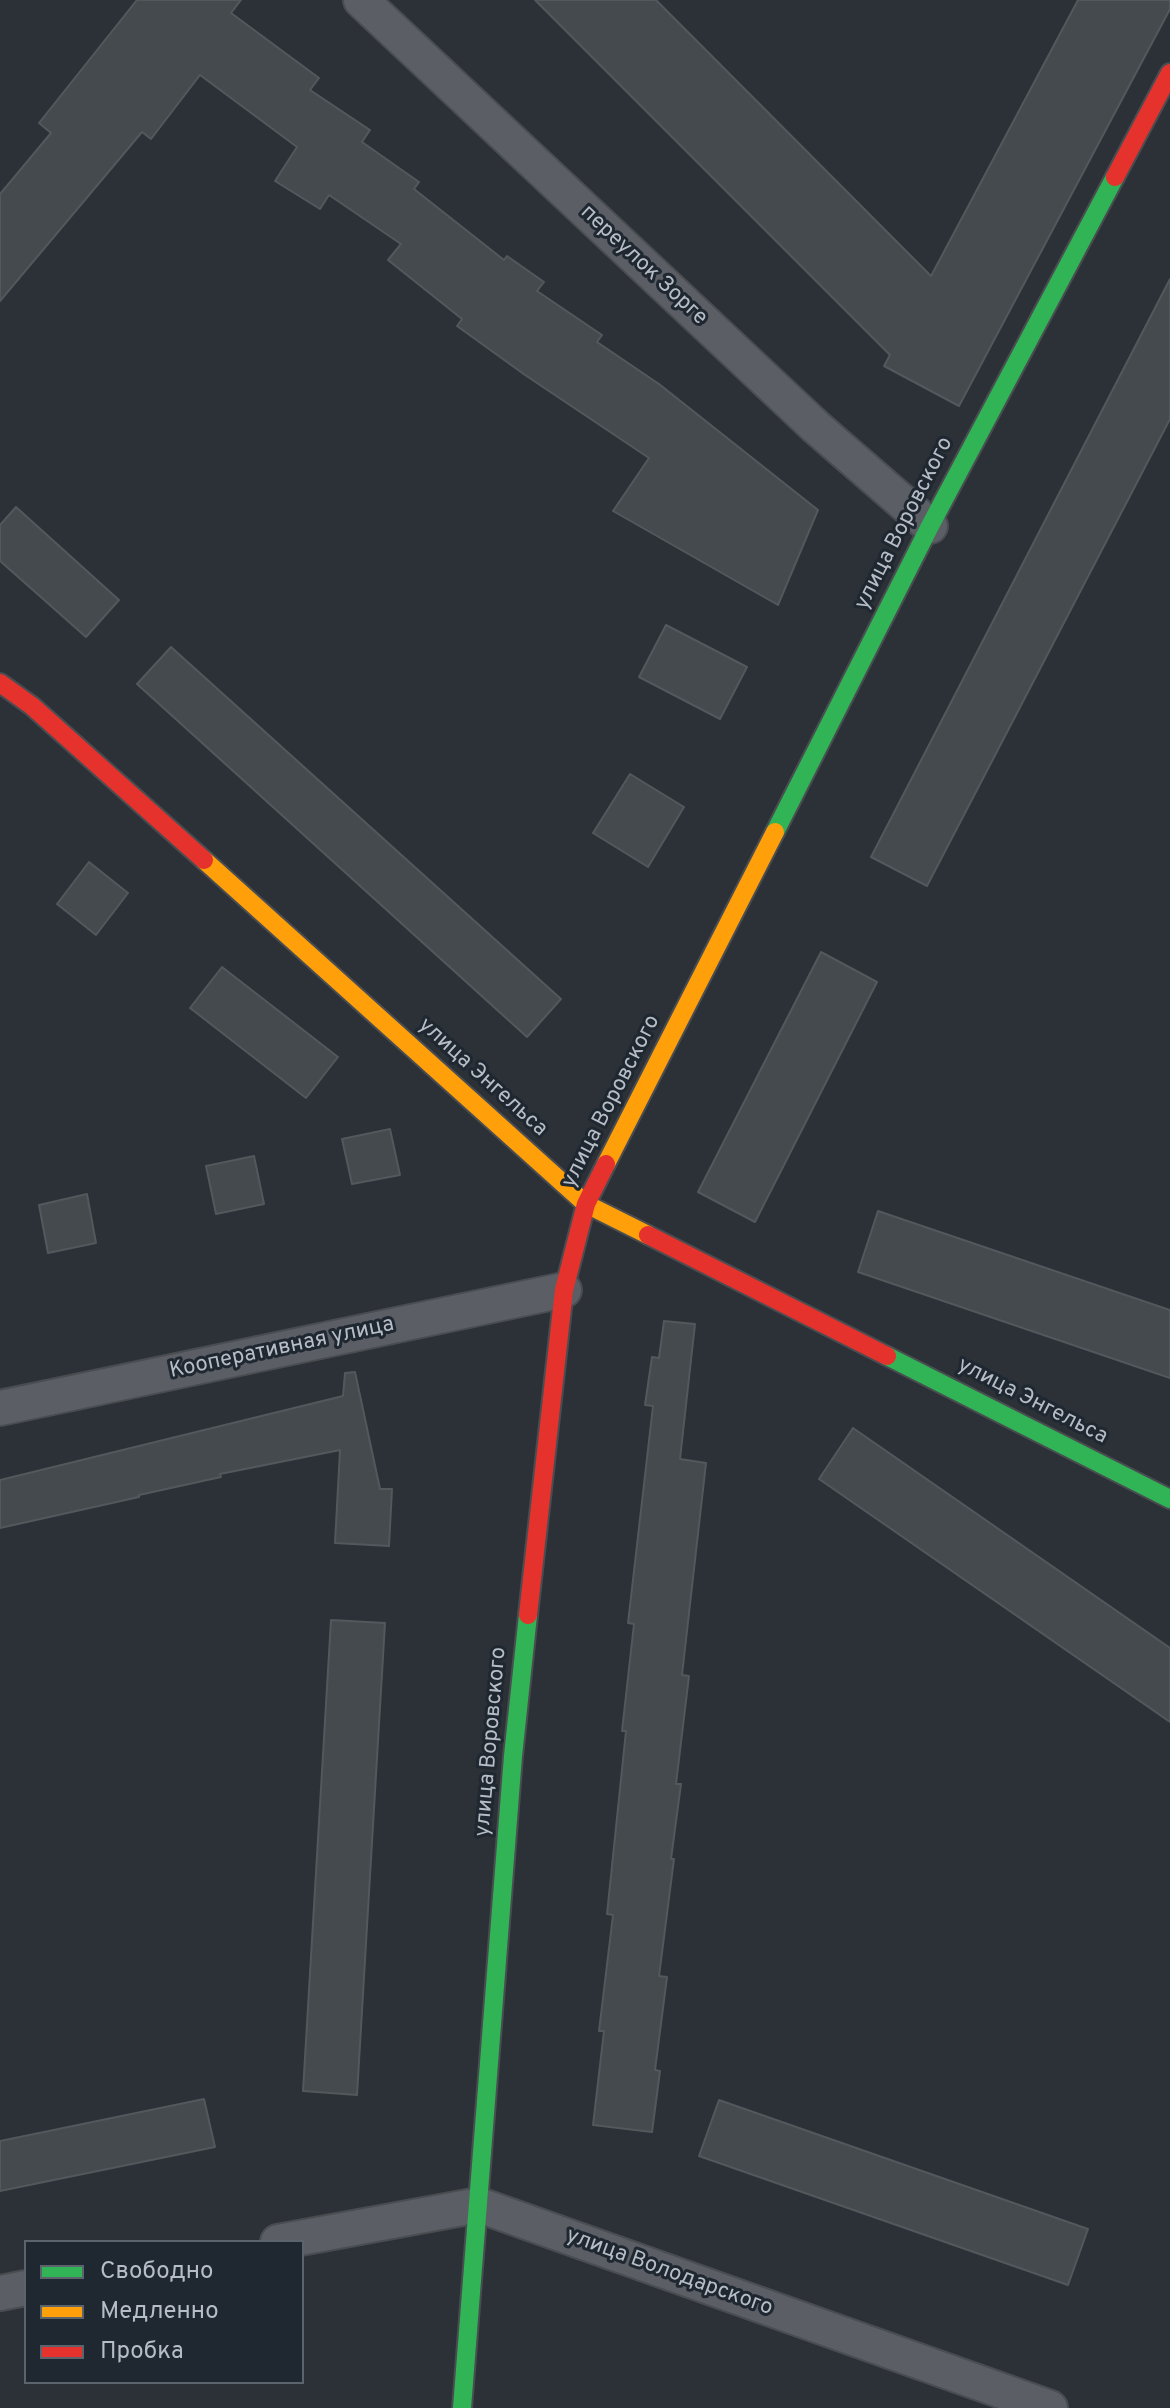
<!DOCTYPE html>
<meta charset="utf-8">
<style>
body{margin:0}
#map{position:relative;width:1170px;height:2408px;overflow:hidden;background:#2b3136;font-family:Overpass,sans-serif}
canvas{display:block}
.legend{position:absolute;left:24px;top:2240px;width:280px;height:144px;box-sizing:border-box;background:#1f2730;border:2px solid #5b636c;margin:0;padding:10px 14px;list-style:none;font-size:24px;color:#b6bdc6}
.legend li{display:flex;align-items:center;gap:16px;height:40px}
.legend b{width:40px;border:2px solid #5b636c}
</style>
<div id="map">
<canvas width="1170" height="2408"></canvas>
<ul class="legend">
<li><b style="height:10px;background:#30b455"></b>Свободно</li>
<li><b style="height:10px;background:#ff9f0a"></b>Медленно</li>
<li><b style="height:10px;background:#e5322d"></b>Пробка</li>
</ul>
</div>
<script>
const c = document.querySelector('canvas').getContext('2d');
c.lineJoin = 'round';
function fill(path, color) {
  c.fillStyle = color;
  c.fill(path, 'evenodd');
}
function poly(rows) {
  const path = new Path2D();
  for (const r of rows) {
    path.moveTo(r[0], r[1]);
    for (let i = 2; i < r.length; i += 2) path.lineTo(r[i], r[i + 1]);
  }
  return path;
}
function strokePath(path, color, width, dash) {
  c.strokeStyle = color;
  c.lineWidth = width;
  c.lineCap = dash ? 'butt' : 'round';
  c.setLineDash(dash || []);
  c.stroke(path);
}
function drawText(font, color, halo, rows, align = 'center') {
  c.font = font + ' Overpass,sans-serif';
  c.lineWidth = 6;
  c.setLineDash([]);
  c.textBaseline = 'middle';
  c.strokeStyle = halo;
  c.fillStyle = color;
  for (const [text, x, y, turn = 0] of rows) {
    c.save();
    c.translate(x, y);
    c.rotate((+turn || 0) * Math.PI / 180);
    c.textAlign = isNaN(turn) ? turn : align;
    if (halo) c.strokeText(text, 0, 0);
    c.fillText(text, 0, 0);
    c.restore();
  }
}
const building = poly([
 [137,0,241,0,231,13,319,78,310,90,370,130,362,142,419,182,414,189,504,260,507,256,544,282,537,291,602,335,597,342,659,384,818,510,778,605,613,511,649,458,525,375,457,326,462,319,388,260,401,244,329,195,320,209,275,181,297,147,200,75,151,139,142,132,0,301,0,194,51,133,39,123,137,0],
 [535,0,656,0,931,276,1078,0,1170,0,1170,9,959,406,884,366,890,355,535,0],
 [1170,279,1170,419,927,886,871,857,1170,279],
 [16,507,119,600,86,637,0,561,0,525,16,507],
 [666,625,747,667,720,719,639,677,666,625],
 [171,647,561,999,527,1037,137,684,171,647],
 [630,774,684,807,648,867,593,833,630,774],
 [89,862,128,893,96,935,57,904,89,862],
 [821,952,877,982,755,1222,698,1192,821,952],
 [222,967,338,1057,306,1098,190,1008,222,967],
 [390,1129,400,1175,352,1184,342,1139,390,1129],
 [254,1156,264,1204,216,1214,206,1166,254,1156],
 [87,1194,96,1243,48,1253,39,1205,87,1194],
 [878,1211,1170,1310,1170,1378,858,1272,878,1211],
 [664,1321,695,1324,680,1459,706,1463,682,1675,689,1676,676,1784,681,1784,671,1859,674,1859,659,1976,667,1977,655,2070,660,2071,652,2132,593,2125,604,2031,599,2031,613,1915,607,1914,626,1731,622,1731,634,1624,628,1623,653,1406,645,1405,652,1357,659,1358,664,1321],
 [355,1372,380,1489,392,1489,389,1546,335,1543,340,1450,220,1474,221,1477,139,1495,139,1497,0,1528,0,1480,343,1396,345,1373,355,1372],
 [853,1428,1170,1648,1170,1722,819,1479,853,1428],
 [331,1620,385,1623,357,2095,303,2091,331,1620],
 [204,2099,215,2147,0,2191,0,2141,204,2099],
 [719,2100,1088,2229,1068,2285,699,2156,719,2100]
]);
const street = poly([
 [361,0,816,427,930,526],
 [0,1408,564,1290],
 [278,2242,479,2205,1050,2408],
 [0,2293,26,2288]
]);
const fast = poly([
 [775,832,930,526,1115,177],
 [887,1356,1170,1499],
 [462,2408,513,1756,528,1615]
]);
const slow = poly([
 [204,860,586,1204,648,1235],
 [606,1164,775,832]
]);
const jam = poly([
 [1115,177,1170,73],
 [0,683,32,706,204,860],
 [648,1235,887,1356],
 [528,1615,564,1290,586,1204,606,1164]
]);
const streetNames = [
 ["переулок Зорге",643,266,43],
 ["улица Воровского",905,524,-63],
 ["улица Энгельса",482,1078,42],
 ["улица Воровского",612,1102,-63],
 ["Кооперативная улица",282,1349,-12],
 ["улица Энгельса",1032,1402,27],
 ["улица Воровского",492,1742,-85],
 ["улица Володарского",669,2273,20]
];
fill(building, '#454a4f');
strokePath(building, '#53585d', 2);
strokePath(street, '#494d51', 38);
strokePath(fast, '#494d51', 22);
strokePath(slow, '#494d51', 22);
strokePath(jam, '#494d51', 22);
strokePath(street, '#5b5e64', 34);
strokePath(fast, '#30b455', 18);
strokePath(slow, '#ff9f0a', 18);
strokePath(jam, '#e5322d', 18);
drawText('22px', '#b6bdc6', '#1f2730', streetNames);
</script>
